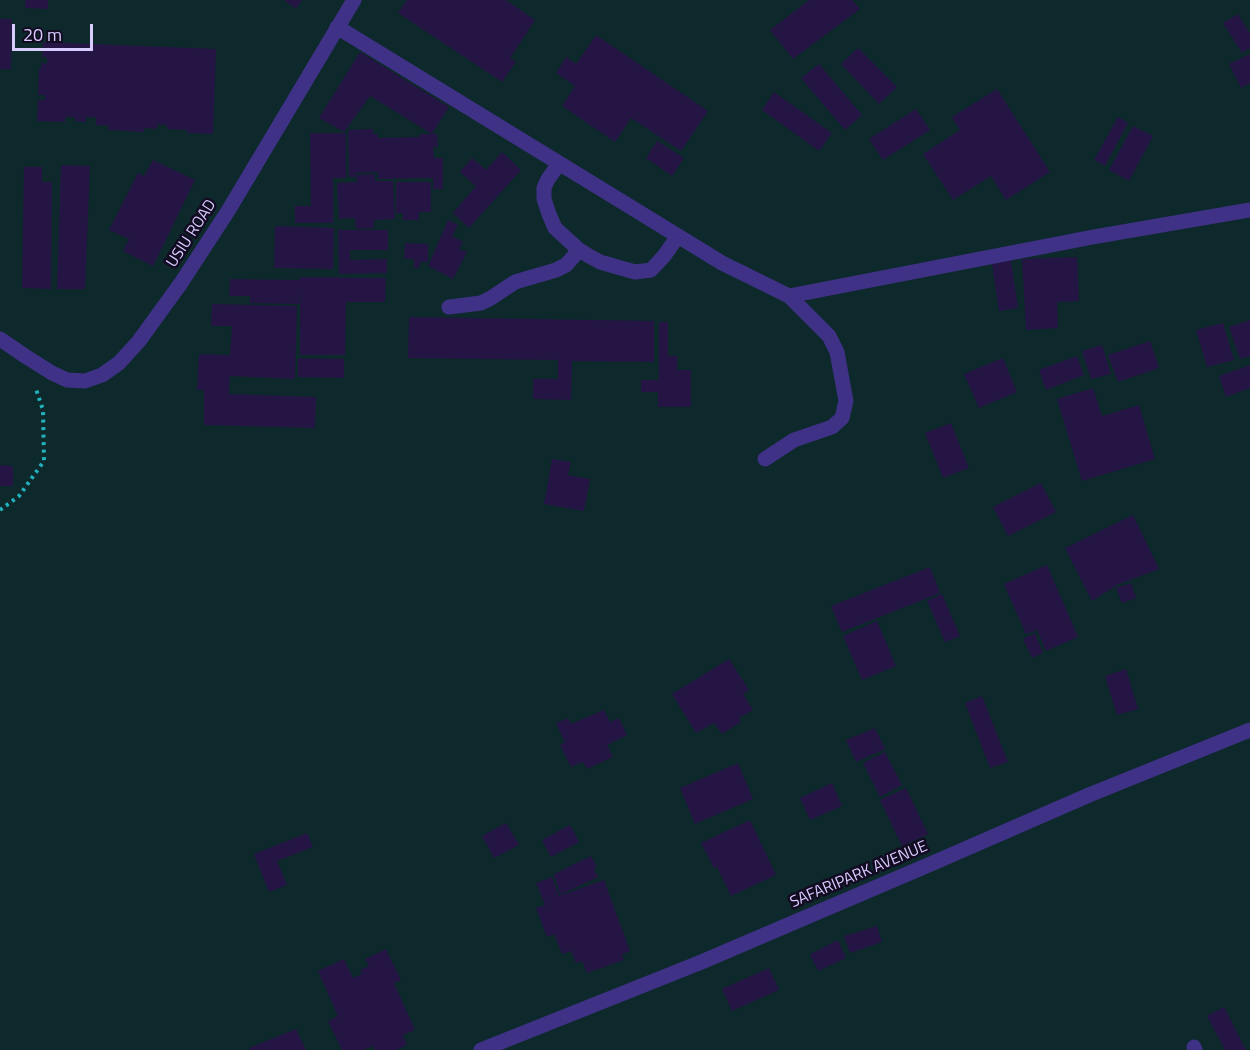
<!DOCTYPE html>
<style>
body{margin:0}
#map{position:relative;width:1250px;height:1050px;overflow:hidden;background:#120b22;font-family:"Titillium Web",sans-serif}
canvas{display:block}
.scale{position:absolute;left:12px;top:24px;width:81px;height:27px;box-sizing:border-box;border:3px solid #d8cbff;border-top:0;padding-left:8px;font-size:18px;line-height:21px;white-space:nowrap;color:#d8cbff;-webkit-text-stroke:4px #120b22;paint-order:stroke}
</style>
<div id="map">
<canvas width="1250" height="1050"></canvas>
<div class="scale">20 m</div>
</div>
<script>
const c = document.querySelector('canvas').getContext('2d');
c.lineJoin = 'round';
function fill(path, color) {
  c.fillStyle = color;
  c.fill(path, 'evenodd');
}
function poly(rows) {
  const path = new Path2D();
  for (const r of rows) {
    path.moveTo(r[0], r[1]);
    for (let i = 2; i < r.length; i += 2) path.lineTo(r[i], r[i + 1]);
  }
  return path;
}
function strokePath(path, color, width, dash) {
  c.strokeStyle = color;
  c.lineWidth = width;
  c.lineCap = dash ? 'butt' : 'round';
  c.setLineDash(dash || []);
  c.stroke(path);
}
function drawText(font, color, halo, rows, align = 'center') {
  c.font = font + ' "Titillium Web",sans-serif';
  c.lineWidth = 5;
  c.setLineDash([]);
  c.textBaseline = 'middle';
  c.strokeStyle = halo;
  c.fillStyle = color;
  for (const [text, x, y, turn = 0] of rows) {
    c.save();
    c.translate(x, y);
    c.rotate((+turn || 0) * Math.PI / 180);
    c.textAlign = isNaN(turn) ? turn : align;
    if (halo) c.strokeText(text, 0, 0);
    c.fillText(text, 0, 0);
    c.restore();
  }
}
const green = poly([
 [0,0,1250,0,1250,1050,0,1050]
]);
const building = poly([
 [25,0,48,0,48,9,25,8],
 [284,0,302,0,296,9],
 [407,0,506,0,535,20,510,58,516,62,502,82,398,13],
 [809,0,852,0,860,9,793,59,770,30],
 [1238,14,1250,34,1250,48,1242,53,1223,23],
 [0,19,12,19,11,69,0,69],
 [596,35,708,111,681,151,631,118,615,142,562,106,575,86,556,73,566,57,576,64],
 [43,42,216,49,213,134,187,133,187,130,167,129,167,125,157,124,157,129,144,128,144,132,108,130,108,125,96,125,96,117,86,117,86,122,75,121,75,117,65,117,65,122,37,121,38,100,45,100,45,95,38,95,39,69,41,69,41,63,47,64,47,57,42,57],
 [858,48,897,87,879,104,841,64],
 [360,52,449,107,432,134,370,96,344,132,319,118],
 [1250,54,1250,83,1241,88,1229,64],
 [819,64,862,115,845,130,801,78],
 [997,89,1050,172,1006,200,991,176,953,200,923,154,960,130,952,117],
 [774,92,832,133,819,151,762,110],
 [916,109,930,130,883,160,869,139],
 [1118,117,1128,123,1105,166,1094,160],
 [1133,126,1153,136,1129,181,1109,170],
 [373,129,373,134,377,134,378,138,420,137,420,134,437,134,438,147,433,147,434,158,443,158,443,189,433,189,433,178,378,179,378,172,355,173,356,177,349,177,348,130],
 [310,133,346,133,346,178,333,178,333,223,295,223,295,206,311,206],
 [657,141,684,158,672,176,646,158],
 [502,152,521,170,469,228,453,213,476,186,460,172,472,158,486,170],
 [153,160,195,180,153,266,123,251,129,239,109,230,138,173,144,176],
 [61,165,90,166,85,289,57,289],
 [24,167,42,167,42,182,52,182,51,289,22,288],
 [375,174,375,181,393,181,395,219,374,220,374,228,356,229,355,218,339,219,337,183,357,182,356,175],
 [396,182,431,182,431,212,419,212,419,220,403,220,403,213,396,213],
 [448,220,458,225,452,236,463,242,459,249,467,252,453,279,428,266],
 [275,226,334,228,333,269,274,268],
 [338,230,388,230,388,250,350,250,350,260,387,259,387,273,339,274],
 [405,243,428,244,428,262,420,262,419,268,414,268,414,259,404,259],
 [1010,254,1018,308,999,311,991,257],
 [1077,257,1079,301,1057,302,1058,328,1026,330,1022,259],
 [300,277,386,278,385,302,346,302,345,355,300,355,300,292,299,304,250,303,250,296,229,296,230,279,300,280],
 [212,304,297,306,295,379,230,376,229,394,316,397,315,428,204,425,204,390,197,390,199,354,230,355,232,326,211,326],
 [409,317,654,321,654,362,572,361,571,400,533,399,533,379,558,379,558,360,408,358],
 [1250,320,1250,356,1240,359,1229,327],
 [659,322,668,322,668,356,677,356,677,370,691,370,691,407,658,407,658,392,641,392,641,380,659,380],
 [1223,323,1234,360,1207,367,1196,330],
 [1150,341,1159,368,1118,382,1108,355],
 [1102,345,1111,374,1091,379,1082,351],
 [1077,356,1084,375,1046,390,1039,370],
 [298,358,344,359,344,378,298,377],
 [1003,358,1017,392,979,408,964,374],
 [1250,365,1250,388,1226,397,1219,376],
 [1093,388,1102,416,1139,405,1155,459,1082,481,1057,399],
 [951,423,969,468,943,478,925,433],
 [552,459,571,462,568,475,590,479,584,511,544,504],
 [0,465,13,466,13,486,0,486],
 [1041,483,1056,512,1008,536,993,507],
 [1133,515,1159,569,1117,585,1092,601,1065,548],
 [1047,565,1078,637,1046,651,1037,630,1026,634,1004,584],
 [930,567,940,593,842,632,831,606],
 [1131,583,1136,598,1122,603,1116,588],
 [942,594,960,636,945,642,927,601],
 [877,621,896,666,862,680,843,636],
 [1035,633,1043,653,1032,658,1023,639],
 [729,659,749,690,743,694,753,710,739,718,741,722,722,734,714,723,696,733,672,694],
 [1126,669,1138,709,1117,715,1105,676],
 [982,696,1008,762,990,768,965,703],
 [604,710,610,722,619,718,627,735,607,745,613,757,587,769,583,762,571,767,560,745,565,742,556,723,568,718,571,724],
 [875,728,885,749,856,762,846,740],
 [885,752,902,785,880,797,863,763],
 [738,763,753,799,695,824,680,788],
 [832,783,842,806,810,820,800,798],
 [906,788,928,834,902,846,880,800],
 [750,820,776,875,731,896,717,867,714,868,701,843],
 [506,823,519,845,494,858,482,836],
 [570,825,579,842,551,857,542,840],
 [307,833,313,847,277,861,287,885,269,892,254,854],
 [591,856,597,867,594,869,598,877,560,895,554,874],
 [552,877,559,896,604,880,630,951,622,954,624,960,587,973,582,961,576,963,571,951,562,954,554,934,547,937,536,908,545,905,536,883],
 [877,926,882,942,850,953,844,936],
 [838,940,846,958,818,971,810,954],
 [386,949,401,980,394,983,415,1030,403,1035,407,1045,396,1050,375,1050,373,1046,363,1050,342,1050,328,1021,338,1016,318,971,344,959,353,978,362,974,360,970,369,966,365,959],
 [769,968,779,990,732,1011,722,989],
 [1224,1007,1246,1050,1225,1050,1207,1016],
 [296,1029,306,1050,250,1050,249,1048]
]);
const path = poly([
 [0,510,19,496,44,461,43,410,36,389]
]);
const minor = poly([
 [337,27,722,263,789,296,829,336,837,352,846,401,842,418,832,427,794,440,765,459],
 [559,164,548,179,544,188,544,199,549,214,555,228,578,249,589,256,600,262,635,272,651,270,664,256,678,236],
 [789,296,1093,237,1250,210],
 [449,307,481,303,491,298,515,282,556,270,566,265,574,256,578,249],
 [0,339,25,356,52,373,67,380,85,381,102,375,119,363,139,341,181,283,228,211,354,0],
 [1194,1047,1195,1050],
 [481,1050,699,963,933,863,1089,795,1250,730]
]);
const streetNames = [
 ["USIU ROAD",192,234,-57],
 ["SAFARIPARK AVENUE",859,875,-23]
];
fill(green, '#0d292c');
fill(building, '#251545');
strokePath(path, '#21b2be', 4, [3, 4.5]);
strokePath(minor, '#3f3186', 15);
drawText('16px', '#d8cbff', '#120b22', streetNames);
</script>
